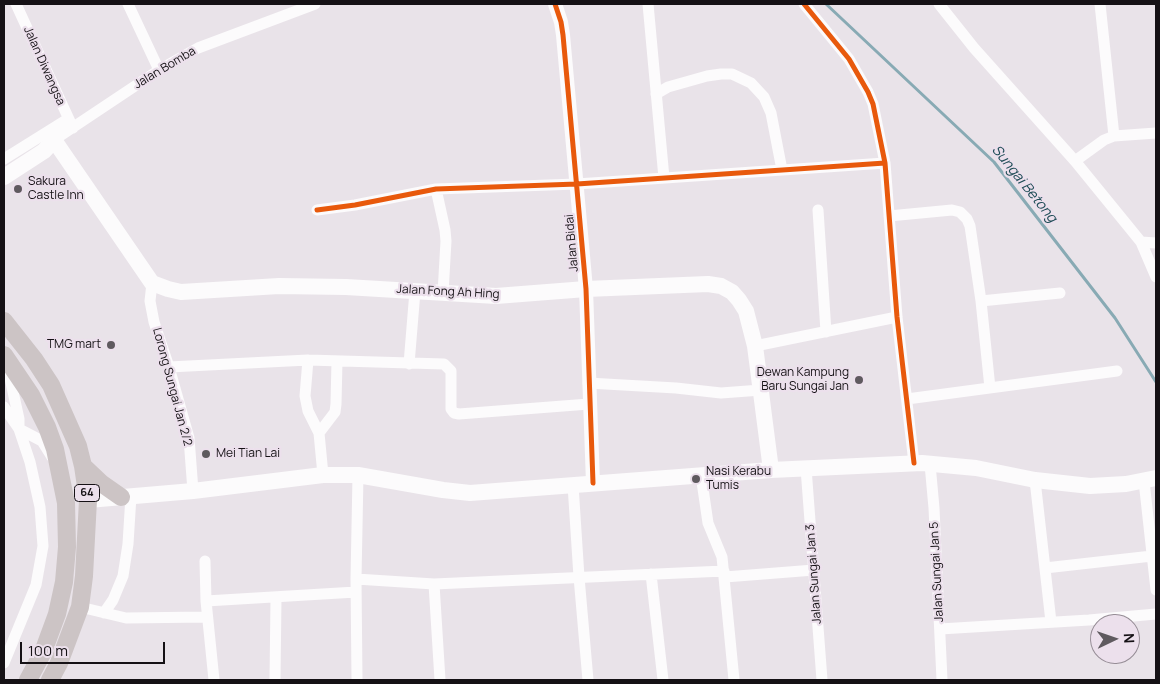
<!DOCTYPE html>
<style>
body{margin:0}
#map{position:relative;width:1160px;height:684px;overflow:hidden;background:#e9e3e9;font-family:Manrope,sans-serif}
canvas{display:block}
.frame{position:absolute;inset:0;border:5px solid #151115;pointer-events:none}
.north{position:absolute;left:1090px;top:614px;width:50px;height:50px;box-sizing:border-box;background:#ece0ec;border:1px solid #968d96;border-radius:50%;rotate:87deg;font-size:14px;font-weight:700;line-height:20px;text-align:center;color:#151115}
.north::after{content:'';display:block;margin:auto;width:18px;height:22px;background:#5f5a5f;clip-path:polygon(50% 0,100% 100%,50% 72%,0 100%)}
.scale{position:absolute;left:20px;top:642px;width:145px;height:22px;box-sizing:border-box;border:2px solid #151115;border-top:0;padding-left:6px;font-size:15px;line-height:18px;white-space:nowrap;color:#151115;-webkit-text-stroke:4px #ece0ec;paint-order:stroke}
</style>
<div id="map">
<canvas width="1160" height="684"></canvas>
<div class="frame"></div>
<div class="north">N</div>
<div class="scale">100 m</div>
</div>
<script>
const c = document.querySelector('canvas').getContext('2d');
c.lineJoin = 'round';
function poly(rows) {
  const path = new Path2D();
  for (const r of rows) {
    path.moveTo(r[0], r[1]);
    for (let i = 2; i < r.length; i += 2) path.lineTo(r[i], r[i + 1]);
  }
  return path;
}
function strokePath(path, color, width, dash) {
  c.strokeStyle = color;
  c.lineWidth = width;
  c.lineCap = dash ? 'butt' : 'round';
  c.setLineDash(dash || []);
  c.stroke(path);
}
function drawText(font, color, halo, rows, align = 'center') {
  c.font = font + ' Manrope,sans-serif';
  c.lineWidth = 4.5;
  c.setLineDash([]);
  c.textBaseline = 'middle';
  c.strokeStyle = halo;
  c.fillStyle = color;
  for (const [text, x, y, turn = 0] of rows) {
    c.save();
    c.translate(x, y);
    c.rotate((+turn || 0) * Math.PI / 180);
    c.textAlign = isNaN(turn) ? turn : align;
    if (halo) c.strokeText(text, 0, 0);
    c.fillText(text, 0, 0);
    c.restore();
  }
}
const stream = poly([
 [826,4,994,162,1115,318,1156,382]
]);
const minor = poly([
 [16,4,73,128],
 [128,4,159,70],
 [648,4,664,178],
 [804,4,849,59,868,92,873,104,885,163,897,317,914,463],
 [939,4,974,48,1075,161,1141,242,1156,277],
 [1100,4,1114,136],
 [656,94,668,87,707,76,721,74,732,74,751,83,764,97,771,113,782,170],
 [54,140,159,70,198,48,315,4],
 [4,159,68,119],
 [1075,161,1104,140,1114,136,1156,133],
 [436,189,445,230,446,241,443,293],
 [317,210,355,205,436,189,577,184,885,163],
 [818,210,826,332],
 [889,216,952,210,960,212,967,219,970,226,981,301,990,388],
 [1141,242,1156,243],
 [152,283,150,301,154,322,169,367,189,438,193,491],
 [981,301,1060,293],
 [755,346,897,317],
 [308,360,305,396,308,411,319,433,323,475],
 [409,364,415,291],
 [169,367,308,360,444,364,451,371,451,409,454,413,459,414,589,404],
 [588,383,676,388,721,393,761,390],
 [907,399,1117,371],
 [4,407,19,429,42,441,52,457],
 [319,433,335,412,336,404,337,361],
 [930,464,934,508,942,680],
 [806,468,822,680],
 [701,475,708,523,722,557,734,680],
 [1035,480,1051,622],
 [1144,481,1156,590],
 [573,485,579,577,588,680],
 [205,561,206,601],
 [1045,568,1152,556],
 [651,574,663,680],
 [725,577,814,570],
 [356,579,434,584,724,571],
 [434,584,440,680],
 [80,607,126,618,207,617],
 [104,613,113,600,123,576,128,544,131,496],
 [940,629,1089,620,1156,614],
 [4,663,36,585,43,546,40,507,30,462,19,429,19,419,8,369],
 [214,680,206,601,356,592],
 [275,680,276,598],
 [357,680,356,579,358,475]
]);
const tertiary = poly([
 [555,4,561,22,563,35,586,289,593,483]
]);
const secondary = poly([
 [54,140,152,283,168,289,181,292,279,286,346,287,496,296,586,289,708,284,721,286,732,292,739,300,746,311,755,346,771,470],
 [4,177,44,151,54,140],
 [88,500,193,491,323,475,358,475,443,490,470,493,771,470,922,463,976,468,1035,480,1090,486,1126,484,1156,478]
]);
const primary = poly([
 [4,321,34,359,51,385,78,446,83,466,88,500,84,576,80,607,59,663,50,680],
 [4,355,31,395,47,427,55,449,66,503,67,547,64,582,57,614,43,652,28,680],
 [83,466,101,483,121,497]
]);
const cycleway = poly([
 [555,4,561,22,563,35,586,289,593,483],
 [804,4,849,59,868,92,873,104,885,163,897,317,914,463],
 [317,210,355,205,436,189,577,184,885,163]
]);
const markers = [
 [18,189,5,"#5f5a5f"],
 [111,345,5,"#5f5a5f"],
 [859,380,5,"#5f5a5f"],
 [206,454,5,"#5f5a5f"],
 [696,479,5,"#5f5a5f"]
];
const shields = [
 [87,493,25]
];
const shieldNames = [
 ["64",87,493]
];
const streetNames = [
 ["Jalan Diwangsa",44,66,66],
 ["Jalan Bomba",165,68,-31],
 ["Jalan Bidai",572,243,-95],
 ["Jalan Fong Ah Hing",448,292,3],
 ["Lorong Sungai Jan 2/2",172,387,75],
 ["Jalan Sungai Jan 5",937,572,-93],
 ["Jalan Sungai Jan 3",814,574,-94]
];
const poiNames = [
 ["Sakura",28,182],
 ["Castle Inn",28,196],
 ["TMG mart",101,345,"right"],
 ["Dewan Kampung",849,373,"right"],
 ["Baru Sungai Jan",849,387,"right"],
 ["Mei Tian Lai",216,454],
 ["Nasi Kerabu",706,472],
 ["Tumis",706,486]
];
const waterNames = [
 ["Sungai Betong",1024,184,51]
];
strokePath(stream, '#88aab4', 3);
strokePath(minor, '#fcfbfc', 11);
strokePath(tertiary, '#fcfbfc', 14);
strokePath(secondary, '#fcfbfc', 16);
strokePath(primary, '#ccc4c5', 18);
strokePath(cycleway, '#e8590c', 5);
for (const [x, y, r, color] of markers) {
  const dot = new Path2D();
  dot.arc(x, y, r, 0, 2 * Math.PI);
  c.fillStyle = color;
  c.fill(dot);
  strokePath(dot, '#ece0ec', 2);
}
for (const [x, y, w] of shields) {
  const box = new Path2D();
  box.roundRect(x - w / 2, y - 8.5, w, 17, 4);
  c.fillStyle = '#ece0ec';
  c.fill(box);
  strokePath(box, '#151115', 1);
}
drawText('bold 11px', '#151115', null, shieldNames);
drawText('12px', '#151115', '#ece0ec', streetNames);
drawText('12px', '#151115', '#ece0ec', poiNames, 'left');
drawText('italic 14px', '#1e4c56', '#ece0ec', waterNames);
</script>
